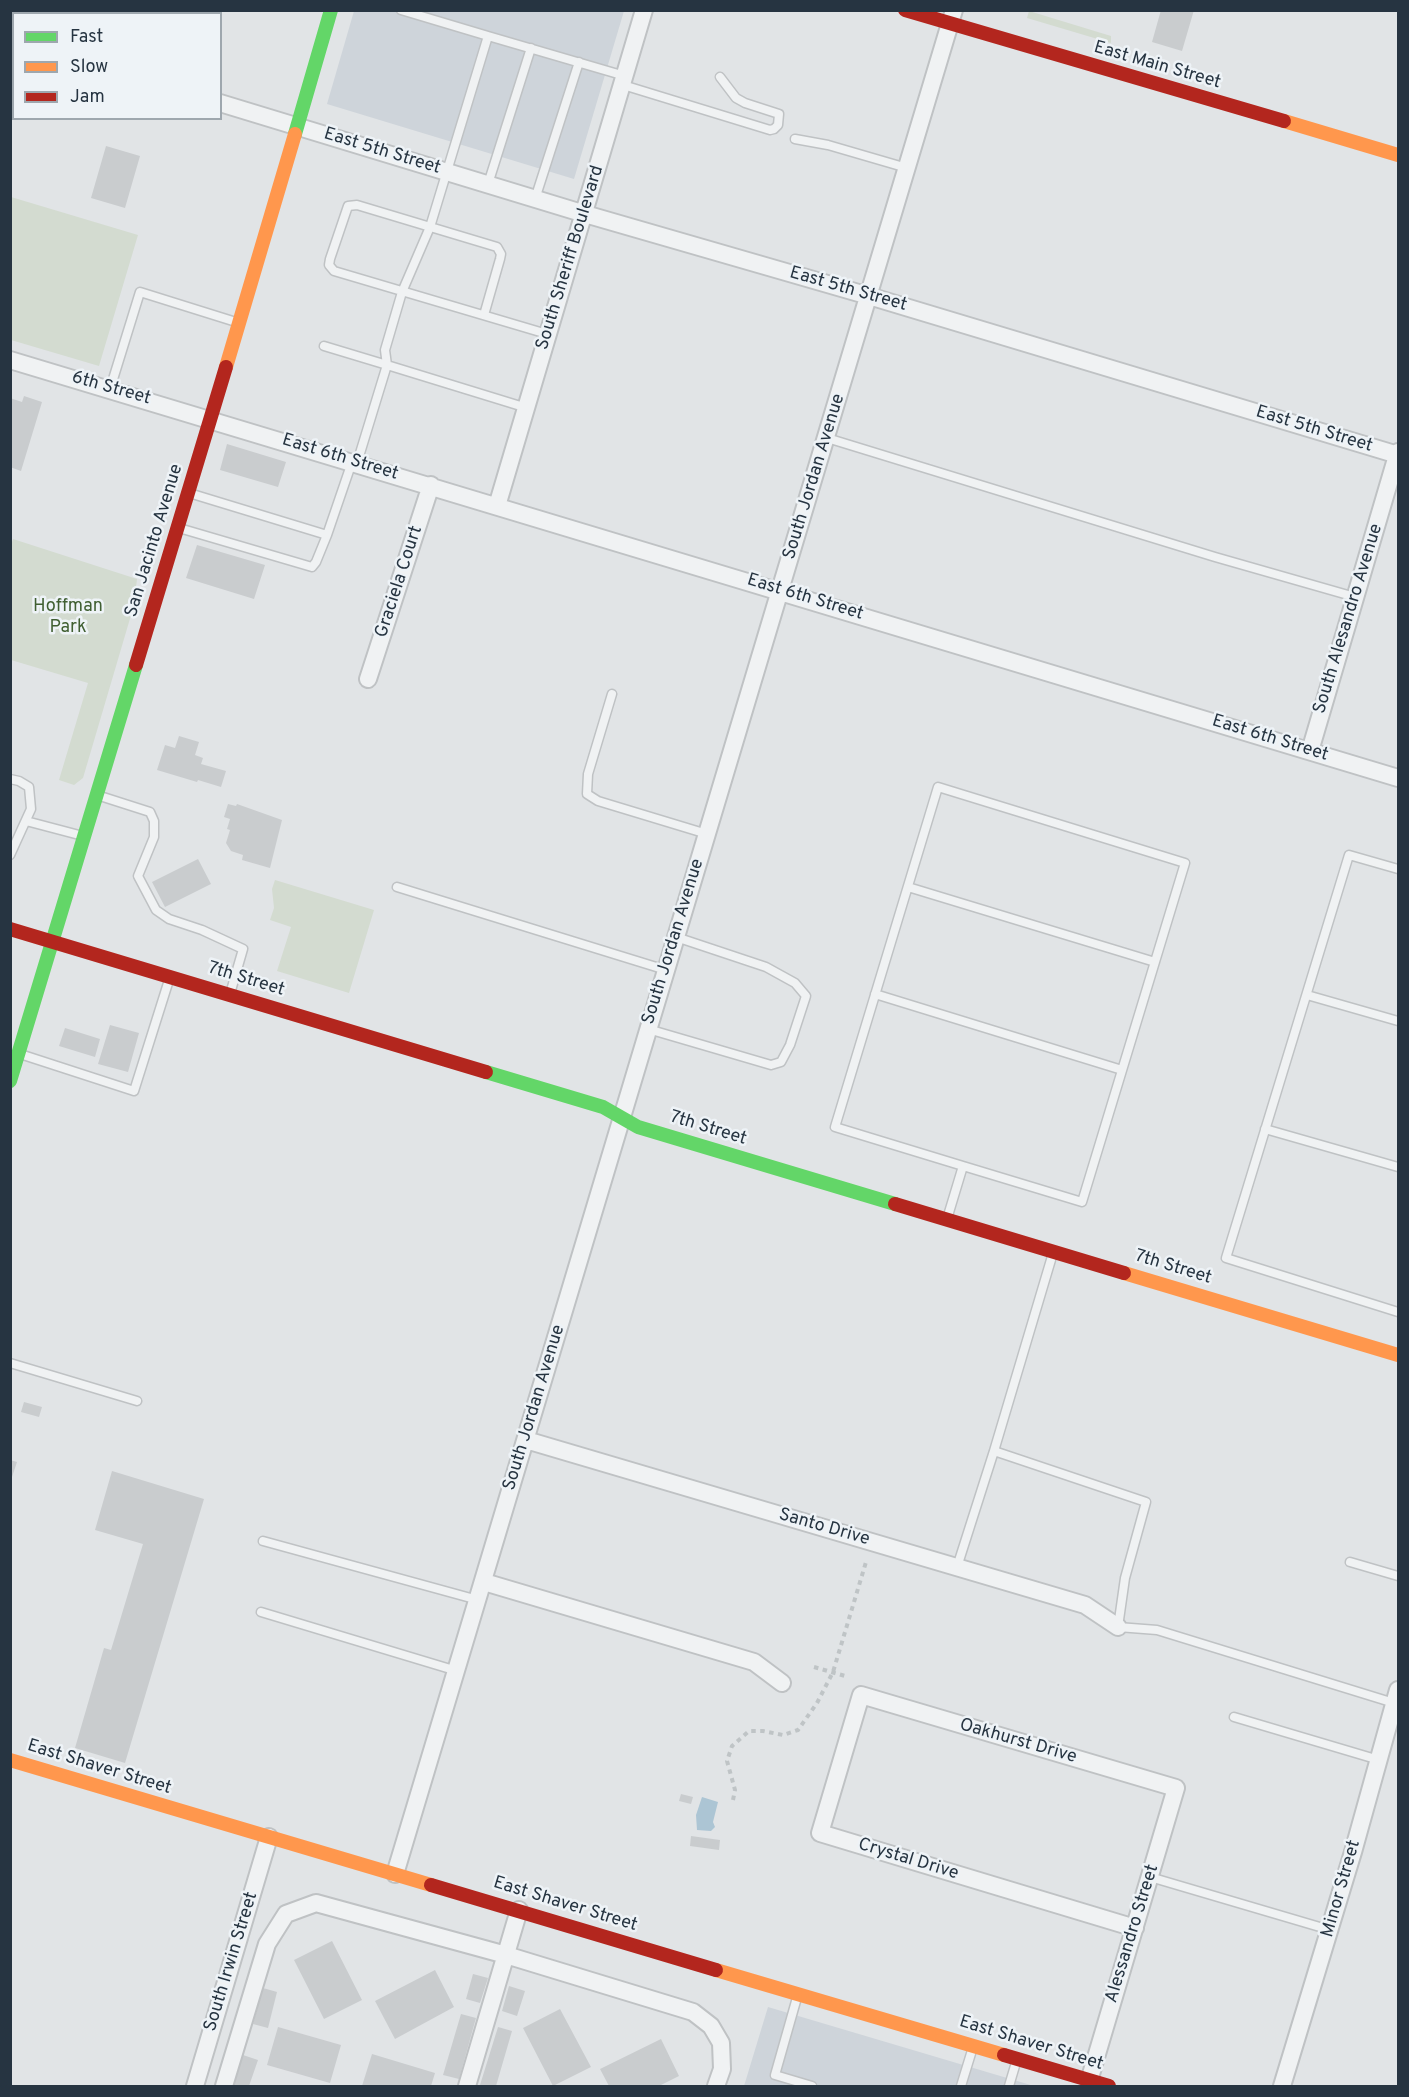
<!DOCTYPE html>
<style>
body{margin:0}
#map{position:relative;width:1409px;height:2097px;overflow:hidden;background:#e1e4e6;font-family:Overpass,sans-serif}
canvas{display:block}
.frame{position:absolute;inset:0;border:12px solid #263441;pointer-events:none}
.legend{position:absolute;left:12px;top:12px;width:210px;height:108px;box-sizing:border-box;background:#eef3f7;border:2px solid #9ea7ae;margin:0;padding:8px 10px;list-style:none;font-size:18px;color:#263441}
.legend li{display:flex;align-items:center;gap:12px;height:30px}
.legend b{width:30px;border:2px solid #9ea7ae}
</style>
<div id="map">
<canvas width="1409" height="2097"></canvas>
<div class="frame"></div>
<ul class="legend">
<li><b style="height:8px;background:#63d668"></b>Fast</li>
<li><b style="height:8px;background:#ff974d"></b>Slow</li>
<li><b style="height:8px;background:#b3261e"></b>Jam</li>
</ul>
</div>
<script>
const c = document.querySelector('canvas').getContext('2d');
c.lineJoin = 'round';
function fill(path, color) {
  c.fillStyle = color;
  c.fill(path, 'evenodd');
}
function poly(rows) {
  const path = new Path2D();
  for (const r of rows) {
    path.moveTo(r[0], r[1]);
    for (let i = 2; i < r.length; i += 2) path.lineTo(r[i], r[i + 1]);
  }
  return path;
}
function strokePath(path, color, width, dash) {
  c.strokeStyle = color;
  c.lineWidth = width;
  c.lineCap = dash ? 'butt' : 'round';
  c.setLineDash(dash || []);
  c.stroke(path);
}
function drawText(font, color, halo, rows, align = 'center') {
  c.font = font + ' Overpass,sans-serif';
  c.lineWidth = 5;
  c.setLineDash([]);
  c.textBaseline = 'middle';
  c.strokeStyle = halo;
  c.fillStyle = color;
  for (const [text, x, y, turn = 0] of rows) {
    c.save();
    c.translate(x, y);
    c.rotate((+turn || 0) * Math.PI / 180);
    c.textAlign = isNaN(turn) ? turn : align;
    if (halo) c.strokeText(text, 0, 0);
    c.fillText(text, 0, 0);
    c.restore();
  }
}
const built = poly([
 [354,11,624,11,574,179,327,104],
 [768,2007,1034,2086,744,2086]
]);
const green = poly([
 [1029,11,1111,36,1111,43,1027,18],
 [11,197,138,235,99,366,11,340],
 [13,539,137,579,134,605,83,778,74,785,59,780,88,683,11,660,10,548],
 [275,880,374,910,349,993,277,971,291,927,270,920,274,908,272,889]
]);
const water = poly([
 [702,1797,718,1802,713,1822,715,1827,711,1831,697,1830,696,1815]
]);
const building = poly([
 [1161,10,1194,10,1182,51,1152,42],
 [106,146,140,156,125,208,91,198],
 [24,396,42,402,21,471,10,467,10,398,22,402],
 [227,444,286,462,278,487,220,470],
 [197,545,265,565,254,599,186,578],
 [179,736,199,742,195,755,203,758,201,764,226,771,221,787,198,780,197,782,157,770,165,745,175,748],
 [228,804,236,806,237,804,282,820,270,868,242,860,243,855,231,851,226,843,230,830,227,829,230,819,224,817],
 [198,859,211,884,165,907,152,882],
 [110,1025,139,1033,128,1072,98,1064],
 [65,1028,100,1039,95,1057,59,1046],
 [24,1402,42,1407,39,1417,21,1412],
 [10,1460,17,1462,11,1480,10,1479],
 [112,1471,204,1499,125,1763,75,1748,104,1648,111,1650,143,1544,95,1530],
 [681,1794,693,1797,691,1804,679,1801],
 [691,1836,720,1840,719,1850,690,1846],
 [332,1941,362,2000,324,2019,294,1960],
 [435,1970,454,2007,395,2039,375,2001],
 [473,1974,488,1978,480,2003,466,1999],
 [509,1986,525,1991,517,2016,502,2011],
 [263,1988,277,1992,268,2028,253,2024],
 [560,2009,591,2067,553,2086,523,2028],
 [461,2014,476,2018,459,2079,443,2075],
 [278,2027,341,2045,330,2083,267,2065],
 [498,2027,512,2031,496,2086,485,2086,480,2085],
 [661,2039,679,2076,659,2086,609,2086,600,2069],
 [372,2054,435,2073,431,2086,362,2086],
 [243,2055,258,2060,249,2086,233,2086]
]);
const path = poly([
 [814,1667,845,1676],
 [733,1800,735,1790,727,1761,732,1746,749,1731,763,1731,783,1735,798,1730,817,1703,833,1672,866,1562]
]);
const lane = poly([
 [401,10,488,36],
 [623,85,770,130,774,129,778,125,779,114,745,103,736,98,720,77],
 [795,139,828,145,907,168],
 [488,184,531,48],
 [535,199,579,62],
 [484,315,500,259,501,254,497,247,357,205,348,206,330,259,329,265,334,271,547,334],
 [324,346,387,365],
 [387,365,385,350,402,292,430,227,488,36,625,76],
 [110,389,140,292,236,322],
 [827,438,1215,557,1355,597],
 [357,463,387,365,527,408],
 [189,493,327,535],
 [179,528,312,567,316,562,327,535,352,462],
 [612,694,588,774,587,794,598,801,707,834],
 [10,779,19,781,29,787,31,809,10,855],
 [100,796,150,812,154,821,154,837,138,876,156,910,169,919,202,930,243,949,230,994],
 [26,821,83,836],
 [1398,869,1349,855,1226,1258,1398,1312],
 [397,887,666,970],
 [908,887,1155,962],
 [875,994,1122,1070],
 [1307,995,1398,1021],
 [648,1029,771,1065,781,1062,790,1045,806,996,795,983,766,967,676,937],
 [20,1054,134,1091,169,980],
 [1265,1129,1398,1167],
 [947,1219,963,1166,1082,1202,1185,863,938,787,835,1127,963,1166],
 [10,1363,137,1401],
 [994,1451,1053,1253],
 [263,1541,478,1600],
 [1350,1562,1398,1576],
 [957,1567,994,1451,1146,1502,1125,1578,1118,1627,1157,1630,1394,1703],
 [261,1612,457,1671],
 [1234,1717,1379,1760],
 [1150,1877,1330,1930],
 [798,1994,775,2075,812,2086],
 [961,2086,973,2047],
 [1009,2086,1017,2059]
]);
const street = poly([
 [18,14,19,10],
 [10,40,14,30],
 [220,103,585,214,869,296,1398,455],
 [10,360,1398,778],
 [497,506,644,10],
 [368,679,431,485],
 [1310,751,1398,452],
 [526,1440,1085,1605,1118,1627],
 [484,1582,754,1662,782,1683],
 [395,1874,954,10],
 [1089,2081,1176,1788,861,1695,820,1833,1135,1928],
 [195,2086,269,1837],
 [224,2086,267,1944,286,1914,316,1903,506,1955,693,2012,711,2026,721,2043,722,2069,716,2086],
 [467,2086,519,1910],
 [1282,2086,1353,1852,1398,1690]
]);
const fast = poly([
 [295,134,331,10],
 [486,1072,603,1107,638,1127,895,1204],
 [10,1081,136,665]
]);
const slow = poly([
 [1284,121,1398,155],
 [226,367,295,134],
 [1124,1273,1398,1355],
 [10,1760,431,1885],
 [716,1970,1004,2055]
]);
const jam = poly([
 [905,10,1284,121],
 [136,665,226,367],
 [10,929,486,1072],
 [895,1204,1124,1273],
 [431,1885,716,1970],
 [1004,2055,1109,2086]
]);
const streetNames = [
 ["East Main Street",1157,66,16],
 ["East 5th Street",382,152,17],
 ["South Sheriff Boulevard",571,258,-73],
 ["East 5th Street",848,290,16],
 ["6th Street",111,389,16],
 ["East 5th Street",1314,430,17],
 ["East 6th Street",340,458,17],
 ["South Jordan Avenue",815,477,-73],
 ["San Jacinto Avenue",155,541,-73],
 ["Graciela Court",400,582,-72],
 ["East 6th Street",805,598,17],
 ["South Alesandro Avenue",1349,619,-73],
 ["East 6th Street",1270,739,17],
 ["South Jordan Avenue",674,942,-73],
 ["7th Street",246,980,17],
 ["7th Street",708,1129,17],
 ["7th Street",1173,1268,17],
 ["South Jordan Avenue",535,1408,-73],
 ["Santo Drive",824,1528,16],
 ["Oakhurst Drive",1018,1742,16],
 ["East Shaver Street",99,1768,17],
 ["Crystal Drive",908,1860,17],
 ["Minor Street",1342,1889,-74],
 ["East Shaver Street",565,1905,17],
 ["Alessandro Street",1133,1934,-73],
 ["South Irwin Street",232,1962,-73],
 ["East Shaver Street",1031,2044,17]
];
const parkNames = [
 ["Hoffman",68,607],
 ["Park",68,628]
];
fill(built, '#ced4da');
fill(green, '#d3dbd0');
fill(water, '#acc5d4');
fill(building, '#c9ccce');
strokePath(lane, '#bfc2c4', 11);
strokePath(street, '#bfc2c4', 20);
strokePath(path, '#bfc4c6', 4, [4.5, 4.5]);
strokePath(lane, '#f0f2f3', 8);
strokePath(street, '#f0f2f3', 16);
strokePath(fast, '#63d668', 14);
strokePath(slow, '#ff974d', 14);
strokePath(jam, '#b3261e', 14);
drawText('18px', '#263441', '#eef3f7', streetNames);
drawText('18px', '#405f32', '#eef3f7', parkNames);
</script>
